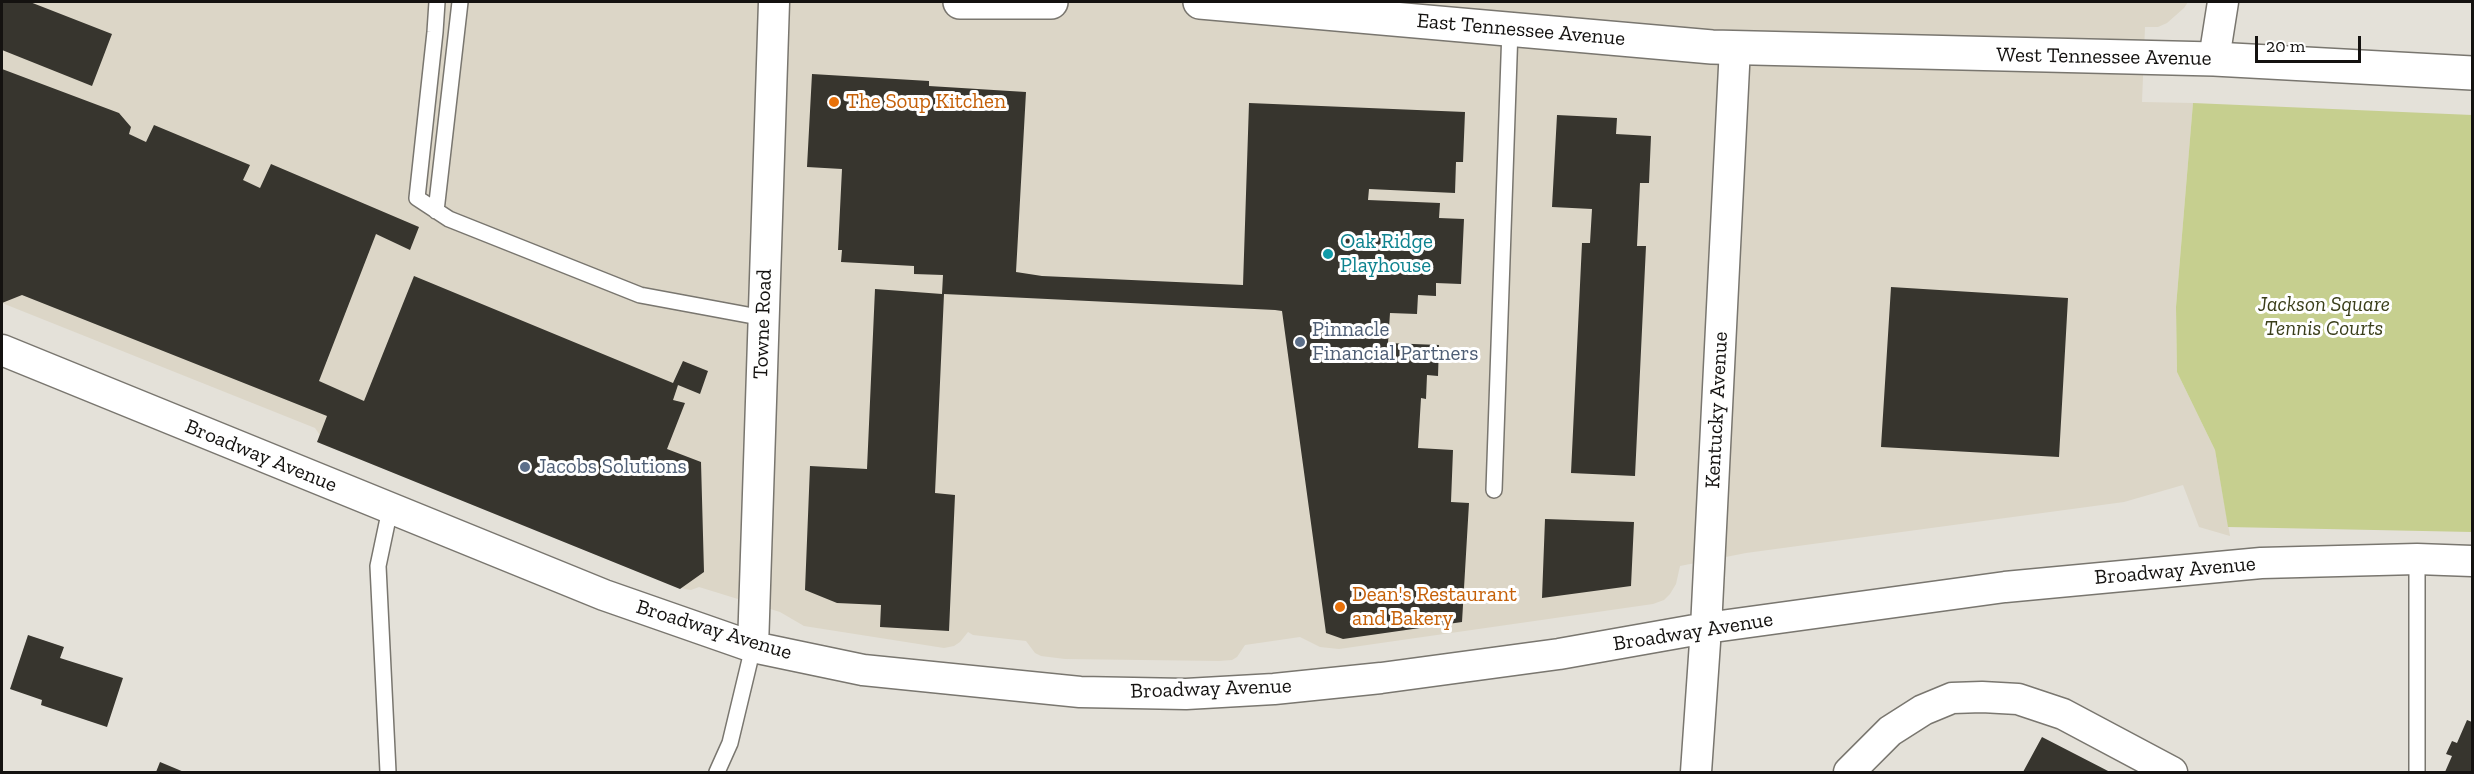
<!DOCTYPE html>
<html>
<head>
<meta charset="utf-8">
<style>
	body { margin:0 }
	#map { position:relative; width:2474px; height:774px; overflow:hidden; background:#e4e1d9; font-family:"Zilla Slab",serif }
	canvas { display:block }
	.frame { position:absolute; inset:0; border:3px solid #141210; pointer-events:none }
	.scale { position:absolute; left:2255px; top:36px; width:106px; height:27px; box-sizing:border-box; border:3px solid #141210; border-top:0; padding-left:8px; font-size:18px; line-height:21px; white-space:nowrap; color:#141210; -webkit-text-stroke:4px #fff; paint-order:stroke }
</style>
</head>
<body>
<div id="map">
<canvas width="2474" height="774"></canvas>
<div class="frame"></div>
<div class="scale">20 m</div>
</div>
<script>
const c = document.querySelector('canvas').getContext('2d');
c.lineJoin = 'round';
function paint(path, color) {
  c.fillStyle = color;
  c.fill(path, 'evenodd');
}
function poly(rows) {
  const path = new Path2D();
  for (const r of rows) {
    path.moveTo(r[0], r[1]);
    for (let i = 2; i < r.length; i += 2) path.lineTo(r[i], r[i + 1]);
  }
  return path;
}
function trace(path, color, width, dash) {
  c.strokeStyle = color;
  c.lineWidth = width;
  c.lineCap = dash ? 'butt' : 'round';
  c.setLineDash(dash || []);
  c.stroke(path);
}
function label(font, color, halo, rows, align = 'center') {
  c.font = font + ' "Zilla Slab",serif';
  c.lineWidth = 6;
  c.setLineDash([]);
  c.textBaseline = 'middle';
  c.strokeStyle = halo;
  c.fillStyle = color;
  for (const [text, x, y, turn = 0] of rows) {
    c.save();
    c.translate(x, y);
    c.rotate((+turn || 0) * Math.PI / 180);
    c.textAlign = isNaN(turn) ? turn : align;
    if (halo) c.strokeText(text, 0, 0);
    c.fillText(text, 0, 0);
    c.restore();
  }
}
const built = poly([
	[2,2,2188,2,2184,8,2167,23,2158,27,2145,27,2142,102,2193,103,2176,307,2177,372,2215,450,2230,536,2199,527,2183,485,2124,502,1746,553,1680,566,1676,584,1670,594,1664,600,1653,604,1339,649,1320,647,1300,637,1245,645,1237,657,1232,660,1219,661,1065,659,1041,656,1035,653,1026,641,973,635,968,632,960,642,954,646,944,648,804,626,780,612,699,587,691,590,685,589,322,438,315,428,2,303]
]);
const green = poly([
	[2193,103,2472,115,2472,532,2228,527,2215,450,2177,372,2176,307]
]);
const building = poly([
	[2,2,30,2,112,34,92,86,2,50],
	[2,69,119,113,131,127,129,134,146,142,154,125,250,165,243,180,260,188,271,164,419,227,410,250,376,234,319,381,364,401,414,276,673,383,683,361,708,371,700,394,678,385,673,400,685,403,667,449,701,462,704,572,680,589,317,442,327,416,22,295,2,303],
	[812,74,929,81,929,86,1026,92,1016,272,1042,276,1243,285,1249,103,1465,112,1463,162,1456,162,1455,193,1369,189,1368,200,1440,203,1439,218,1464,219,1461,284,1436,283,1436,296,1418,295,1417,314,1390,313,1388,343,1439,345,1438,376,1427,375,1426,399,1421,398,1418,448,1453,450,1451,502,1469,503,1462,622,1343,639,1326,633,1282,311,1275,310,944,294,935,493,955,495,949,631,880,627,881,605,837,603,805,590,810,466,867,469,875,289,942,294,943,275,914,274,914,266,841,262,842,250,838,250,842,169,807,167],
	[1557,115,1617,118,1616,134,1651,136,1649,183,1640,183,1637,246,1646,246,1635,476,1571,473,1582,243,1590,243,1592,209,1552,207],
	[1891,287,2068,298,2059,457,1881,447],
	[1545,519,1634,522,1631,586,1542,598],
	[28,635,64,647,60,658,123,678,107,727,41,705,42,700,10,689],
	[2467,720,2472,722,2472,772,2445,772,2452,756,2446,754,2452,741,2457,743],
	[2042,737,2110,772,2023,772],
	[160,762,184,772,156,772]
]);
const lane = poly([
	[437,2,435,32,417,198,449,219,640,295,764,318],
	[436,211,460,2],
	[1494,490,1510,29],
	[388,772,378,566,390,509],
	[717,772,730,743,753,647],
	[2417,772,2417,559]
]);
const street = poly([
	[2214,59,2223,2],
	[2,350,604,595,753,647,863,670,1080,692,1186,694,1274,689,1381,678,1559,654,1706,628,2005,587,2261,563,2417,559,2472,561],
	[753,647,774,2],
	[1696,772,1706,628,1735,47],
	[1849,772,1890,731,1923,710,1952,698,1982,697,2018,699,2063,714,2172,772]
]);
const secondary = poly([
	[960,2,1051,2],
	[1200,2,1712,47,2214,59,2472,73]
]);
const markers = [
	[834,102,6,"#e8710a"],
	[1328,254,6,"#0f9aa8"],
	[1300,342,6,"#5c6f8a"],
	[525,467,6,"#5c6f8a"],
	[1340,607,6,"#e8710a"]
];
const streetNames = [
	["East Tennessee Avenue",1521,30,5],
	["West Tennessee Avenue",2104,57,1],
	["Towne Road",763,324,-88],
	["Kentucky Avenue",1717,410,-87],
	["Broadway Avenue",261,456,22],
	["Broadway Avenue",2175,571,-5],
	["Broadway Avenue",714,630,17],
	["Broadway Avenue",1693,632,-9],
	["Broadway Avenue",1211,689,-2]
];
const foodNames = [
	["The Soup Kitchen",846,102],
	["Dean's Restaurant",1352,595],
	["and Bakery",1352,619]
];
const cultureNames = [
	["Oak Ridge",1340,242],
	["Playhouse",1340,266]
];
const parkNames = [
	["Jackson Square",2324,305],
	["Tennis Courts",2324,329]
];
const serviceNames = [
	["Pinnacle",1312,330],
	["Financial Partners",1312,354],
	["Jacobs Solutions",537,467]
];
paint(built, '#dcd6c7');
paint(green, '#c6cf8f');
paint(building, '#37352e');
trace(lane, '#79766f', 18);
trace(street, '#79766f', 33);
trace(secondary, '#79766f', 36);
trace(lane, '#fff', 15);
trace(street, '#fff', 30);
trace(secondary, '#fff', 33);
for (const [x, y, r, color] of markers) {
  const dot = new Path2D();
  dot.arc(x, y, r, 0, 2 * Math.PI);
  c.fillStyle = color;
  c.fill(dot);
  trace(dot, '#fff', 2);
}
label('21px', '#141210', '#fff', streetNames);
label('21px', '#c56008', '#fff', foodNames, 'left');
label('21px', '#0d838f', '#fff', cultureNames, 'left');
label('italic 21px', '#3a3e1a', '#fff', parkNames);
label('21px', '#4e5e75', '#fff', serviceNames, 'left');
</script>
</body>
</html>
